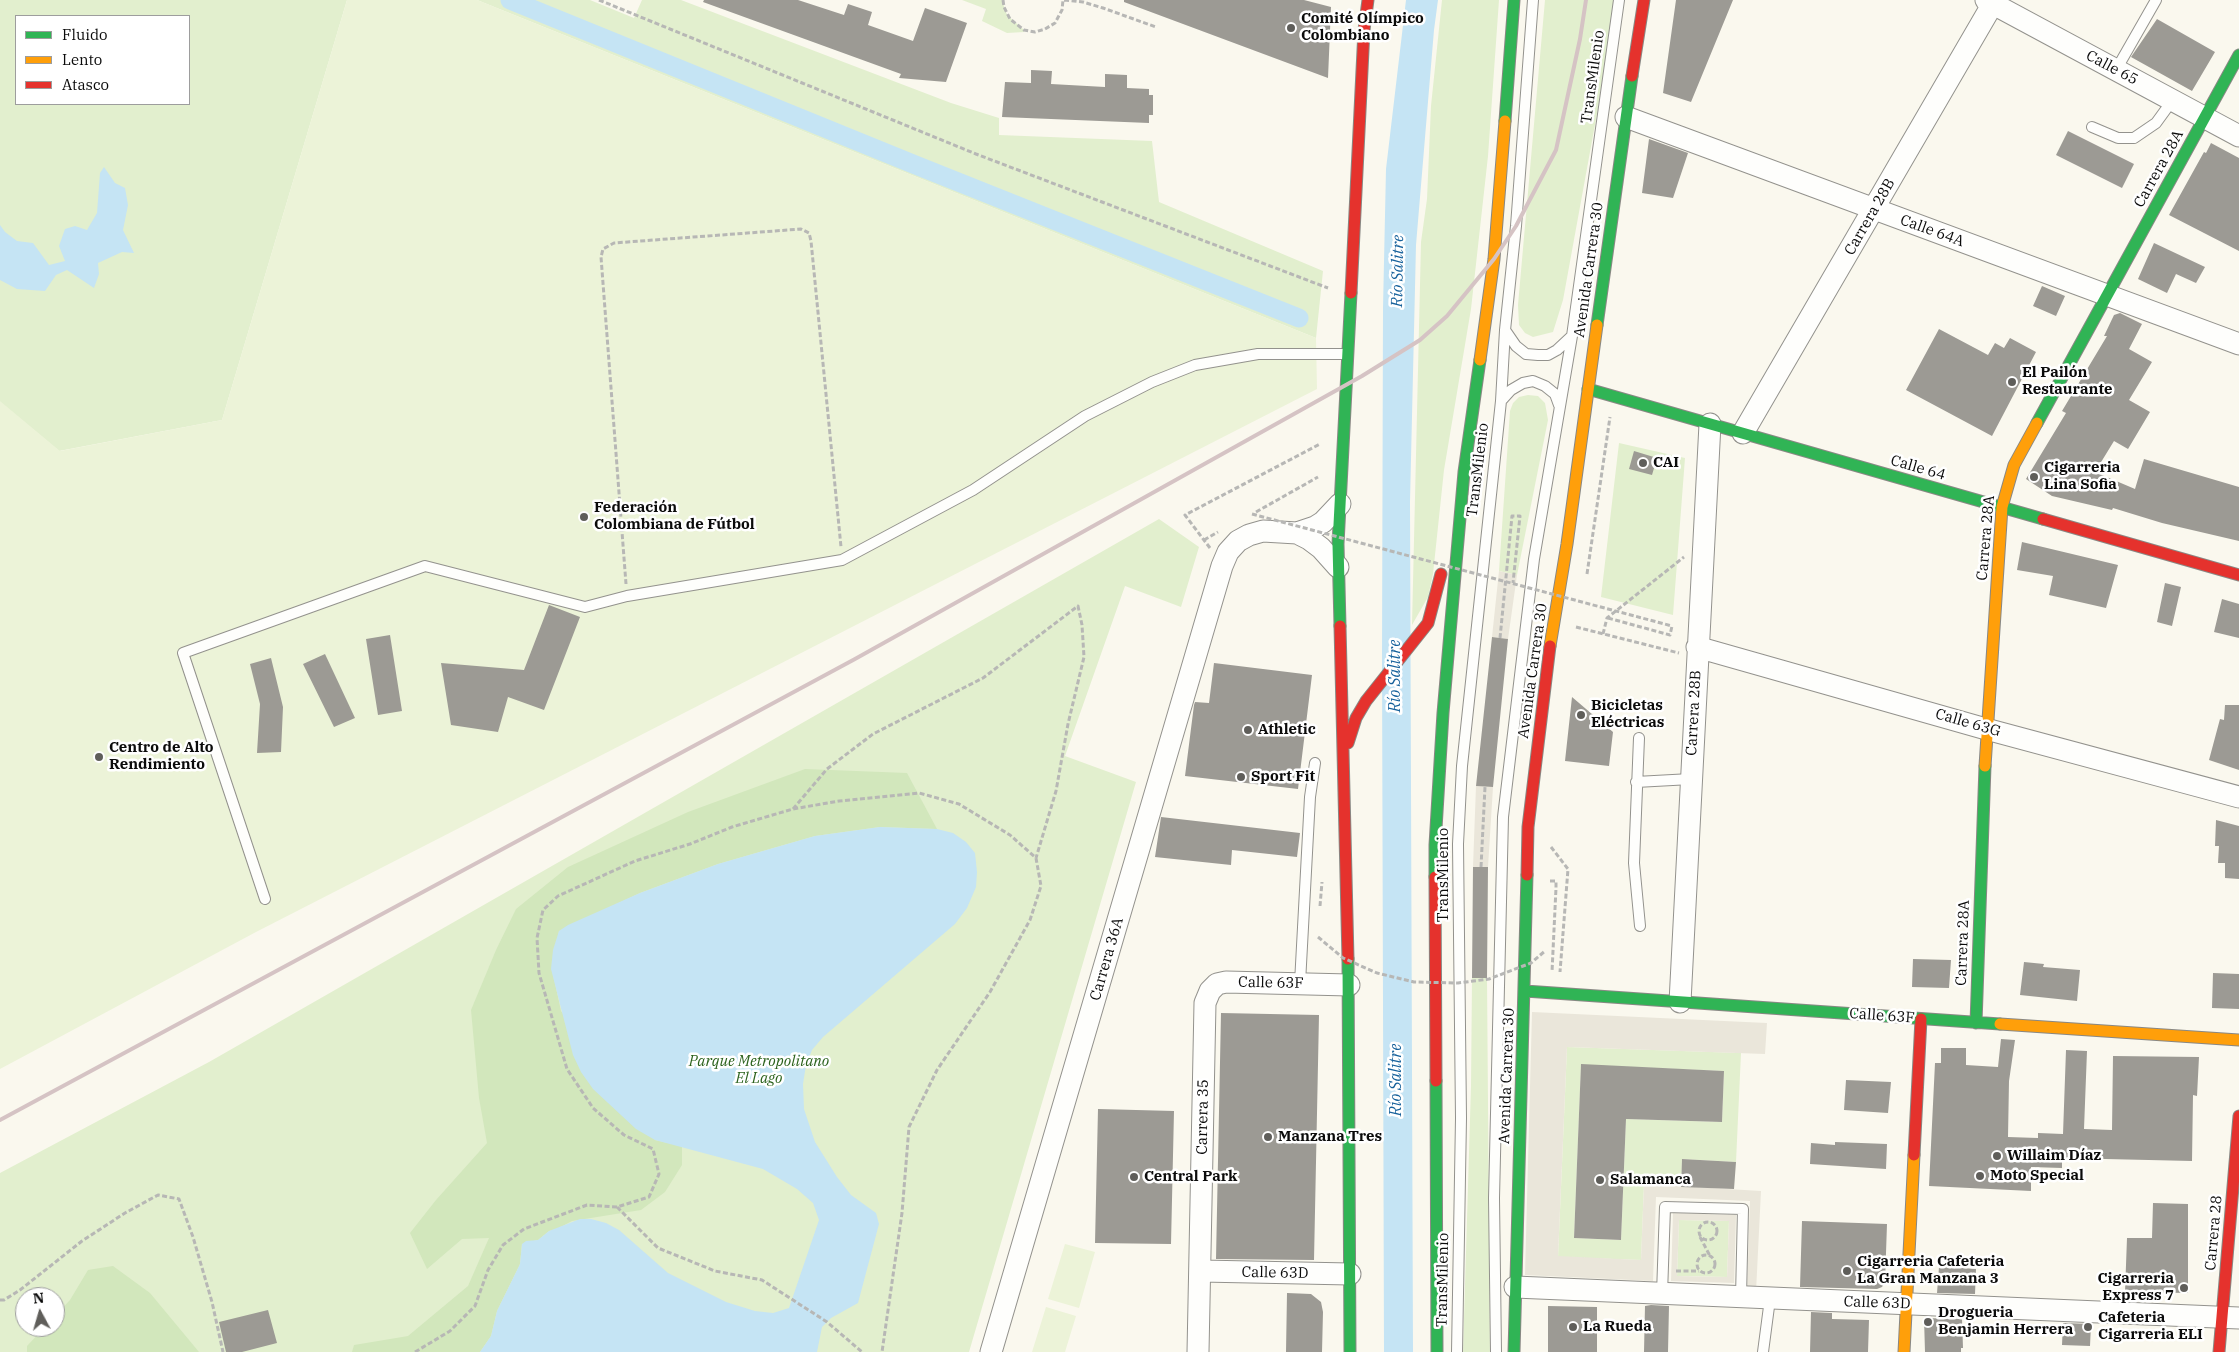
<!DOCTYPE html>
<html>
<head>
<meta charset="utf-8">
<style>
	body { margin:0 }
	#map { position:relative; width:2239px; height:1352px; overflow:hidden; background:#faf8ee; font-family:"IBM Plex Serif",serif }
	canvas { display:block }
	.legend { position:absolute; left:15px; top:15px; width:175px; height:90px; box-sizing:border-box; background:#fff; border:1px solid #9d9d9d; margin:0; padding:6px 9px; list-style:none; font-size:15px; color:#0b0b0b }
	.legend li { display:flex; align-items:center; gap:10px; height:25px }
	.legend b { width:25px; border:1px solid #9d9d9d }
	.north { position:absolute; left:15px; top:1287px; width:50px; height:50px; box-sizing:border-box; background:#fff; border:1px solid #9d9d9d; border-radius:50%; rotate:354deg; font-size:14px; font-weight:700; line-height:20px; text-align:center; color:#0b0b0b }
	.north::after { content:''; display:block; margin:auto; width:18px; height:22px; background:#5f5e5a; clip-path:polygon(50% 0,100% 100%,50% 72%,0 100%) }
</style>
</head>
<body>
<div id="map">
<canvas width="2239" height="1352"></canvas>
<ul class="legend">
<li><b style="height:6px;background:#30b455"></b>Fluido</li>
<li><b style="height:6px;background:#ff9f0a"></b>Lento</li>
<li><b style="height:6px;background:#e5322d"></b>Atasco</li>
</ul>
<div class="north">N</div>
</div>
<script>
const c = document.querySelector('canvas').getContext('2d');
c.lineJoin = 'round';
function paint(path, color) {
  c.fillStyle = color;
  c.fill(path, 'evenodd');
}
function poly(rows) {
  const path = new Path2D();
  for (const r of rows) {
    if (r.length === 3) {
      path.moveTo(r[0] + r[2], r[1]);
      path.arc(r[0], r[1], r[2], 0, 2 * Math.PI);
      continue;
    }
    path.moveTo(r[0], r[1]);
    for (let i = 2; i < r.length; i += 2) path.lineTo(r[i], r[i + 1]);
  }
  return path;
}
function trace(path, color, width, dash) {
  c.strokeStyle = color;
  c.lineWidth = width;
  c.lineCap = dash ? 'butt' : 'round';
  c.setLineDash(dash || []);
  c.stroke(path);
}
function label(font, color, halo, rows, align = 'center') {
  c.font = font + ' "IBM Plex Serif",serif';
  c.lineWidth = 5;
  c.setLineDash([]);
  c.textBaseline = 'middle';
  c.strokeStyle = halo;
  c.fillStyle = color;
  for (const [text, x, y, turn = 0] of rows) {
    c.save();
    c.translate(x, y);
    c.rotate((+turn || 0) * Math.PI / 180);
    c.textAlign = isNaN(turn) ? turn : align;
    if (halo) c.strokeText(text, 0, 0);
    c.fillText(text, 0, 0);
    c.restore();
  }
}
const green = poly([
	[0,0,347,0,222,420,59,451,0,403],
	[16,16,189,16,189,104,16,104],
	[477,0,590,0,634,18,642,0,681,0,951,103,999,118,999,135,1152,141,1159,202,1323,271,1316,338],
	[962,0,1002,0,1007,15,1024,30,1024,32,1007,33,982,21,986,9],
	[1442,0,1499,0,1488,156,1471,309,1444,470,1433,574,1428,597,1412,625,1421,242,1427,199,1431,106],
	[1545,0,1614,0,1598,108,1563,300,1553,332,1533,337,1525,333,1519,325,1518,305],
	[1528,395,1538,396,1545,403,1548,420,1517,575,1499,571,1510,411,1513,403,1519,397],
	[1619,443,1685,458,1673,615,1601,597],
	[1159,519,1199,547,1181,607,1125,586,1065,756,1136,782,969,1352,0,1352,0,1173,209,1062],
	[25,1297,55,1297,55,1327,25,1327],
	[1472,978,1487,978,1490,1352,1463,1352,1471,1086],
	[1567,1047,1741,1053,1736,1162,1682,1159,1681,1187,1644,1184,1641,1260,1558,1257],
	[1581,1065,1724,1071,1722,1122,1626,1119,1621,1240,1574,1238],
	[1679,1220,1729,1221,1727,1277,1677,1276]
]);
const forest = poly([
	[805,769,907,773,937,829,880,827,815,836,718,864,640,893,559,931,552,969,561,1011,655,1140,682,1146,682,1165,665,1192,641,1210,572,1221,557,1229,549,1231,538,1240,522,1244,520,1264,497,1311,491,1336,480,1352,352,1352,354,1345,408,1336,468,1286,489,1238,462,1239,427,1269,410,1233,436,1200,487,1143,479,1098,471,1010,496,950,516,909,568,867,688,812],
	[113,1266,150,1293,199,1352,27,1352,27,1346,45,1327,55,1327,55,1316,70,1300,88,1270]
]);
const pitch = poly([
	[347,0,477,0,1316,338,1317,389,256,932,0,1069,0,401,60,451,222,420],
	[1065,1244,1095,1252,1079,1308,1048,1299],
	[1046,1307,1076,1316,1065,1352,1032,1352]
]);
const plaza = poly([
	[1499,571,1517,575,1508,639,1492,637],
	[1476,786,1493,787,1488,867,1473,867],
	[1532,1012,1767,1023,1765,1054,1567,1047,1558,1256,1641,1260,1644,1184,1761,1191,1756,1292,1747,1291,1750,1201,1656,1197,1653,1281,1525,1275],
	[1673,1213,1736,1215,1734,1283,1671,1281],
	[1679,1220,1729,1221,1727,1277,1677,1276]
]);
const water = poly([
	[1406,0,1438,0,1434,30,1416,245,1410,502,1413,1352,1384,1352,1382,658,1383,308,1386,169],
	[104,167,115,183,125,188,128,205,123,230,134,253,122,252,98,263,99,274,94,288,67,270,56,275,45,291,17,289,0,280,0,225,5,232,17,241,33,243,49,265,65,261,59,246,65,229,75,226,87,230,97,213,100,173],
	[880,827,937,829,953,833,966,842,975,853,977,872,976,887,967,908,955,924,823,1037,812,1050,806,1065,803,1084,804,1109,815,1142,837,1177,851,1195,876,1213,879,1224,858,1303,831,1318,822,1327,817,1352,480,1352,491,1336,497,1311,520,1264,522,1244,526,1241,538,1240,549,1231,580,1219,591,1219,606,1223,619,1230,668,1273,726,1302,755,1311,773,1313,789,1308,819,1220,813,1203,797,1189,763,1169,655,1140,636,1129,593,1089,581,1072,573,1055,551,969,553,950,559,931,568,925,640,893,718,864,815,836]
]);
const canal = poly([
	[510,0,918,166,1299,318]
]);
const building = poly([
	[704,0,798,0,844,15,848,4,872,12,868,25,913,41,925,8,967,23,946,82,899,78,901,74,703,2],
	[1124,0,1304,0,1331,7,1328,78,1124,2],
	[1676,0,1733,0,1691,102,1663,93],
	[2157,19,2215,52,2192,91,2131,57],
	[1031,70,1052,71,1051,84,1105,87,1105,74,1127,75,1127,88,1149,89,1149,95,1153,95,1153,115,1149,115,1149,123,1002,117,1005,82,1031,83],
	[2068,131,2134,164,2122,188,2056,155],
	[1649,139,1688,153,1673,198,1642,193],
	[2211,143,2239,158,2239,251,2169,215,2204,152,2206,153],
	[2154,243,2205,267,2196,283,2176,274,2167,293,2138,279],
	[2042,286,2065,296,2056,316,2033,306],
	[2120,313,2142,324,2129,349,2152,362,2129,400,2150,412,2128,449,2114,441,2095,472,2135,489,2144,459,2239,487,2239,541,2162,523,2113,508,2112,510,2052,496,2026,479,2066,413,2062,411,2107,336,2104,336,2114,315],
	[1939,329,1988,355,1995,343,2004,348,2010,338,2036,352,1992,436,1906,390],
	[1634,451,1657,458,1652,475,1629,469],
	[2022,542,2118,565,2106,608,2049,595,2053,576,2017,570],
	[2165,583,2181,587,2172,626,2157,622],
	[2222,599,2239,604,2239,638,2214,632],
	[549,605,580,617,544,710,508,697,498,732,451,725,441,663,524,670],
	[390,635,402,711,378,715,366,639],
	[1492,637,1508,639,1493,787,1476,786],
	[325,654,355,718,334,727,303,664],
	[271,658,283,707,281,752,257,753,260,704,250,664],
	[1214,663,1312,675,1298,789,1185,776,1194,705,1195,702,1209,703],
	[1572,697,1613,732,1609,766,1565,761],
	[2225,705,2239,705,2239,770,2209,760,2220,719,2224,720],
	[1161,817,1300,833,1297,857,1232,850,1231,865,1155,857],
	[2216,820,2239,826,2239,879,2225,878,2225,863,2218,863,2219,846,2215,846],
	[1473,867,1488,867,1487,978,1472,978],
	[1913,959,1951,960,1949,988,1912,987],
	[2024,962,2044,964,2043,967,2080,970,2077,1001,2020,995],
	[2213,973,2239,974,2239,1009,2212,1008],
	[1221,1013,1319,1015,1314,1260,1216,1259],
	[2001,1039,2015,1040,2009,1081,2008,1137,2038,1138,2038,1133,2063,1134,2066,1050,2087,1051,2084,1129,2112,1130,2113,1056,2199,1057,2197,1096,2193,1095,2192,1161,2062,1158,2062,1168,2031,1167,2031,1191,1929,1186,1935,1063,1941,1063,1941,1048,1966,1048,1966,1065,1998,1067],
	[1581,1064,1724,1071,1722,1122,1626,1119,1621,1240,1574,1238],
	[1846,1080,1891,1082,1888,1113,1844,1110],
	[1098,1109,1174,1111,1171,1244,1095,1243],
	[1835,1142,1887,1144,1886,1169,1810,1164,1811,1143,1835,1145],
	[1682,1159,1736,1162,1734,1189,1681,1187],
	[2153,1203,2188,1204,2188,1293,2125,1292,2127,1238,2152,1238],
	[1802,1221,1887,1224,1885,1282,1882,1287,1877,1289,1800,1287],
	[1943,1258,1962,1259,1962,1268,1976,1269,1975,1294,1937,1293,1939,1267,1942,1267],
	[1287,1293,1311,1294,1321,1302,1323,1312,1322,1352,1286,1352],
	[1651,1305,1669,1306,1668,1352,1644,1352,1645,1306],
	[1548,1306,1597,1307,1597,1352,1548,1352],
	[268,1310,277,1343,242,1352,226,1352,219,1322],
	[1811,1312,1832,1313,1832,1319,1869,1320,1868,1352,1810,1352],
	[1924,1318,1962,1319,1963,1348,1961,1348,1961,1352,1925,1352],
	[2063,1323,2091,1324,2090,1346,2062,1345]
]);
const path = poly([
	[599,0,976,154,1328,288],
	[1003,0,1004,7,1010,19,1024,30,1035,32,1045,29,1055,23,1062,10,1063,0,1083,2,1103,8,1156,27],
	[1256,512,1318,477],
	[1204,540,1218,532],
	[1210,548,1185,515,1320,444],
	[1587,574,1610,417],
	[626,584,601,257,603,249,614,243,801,229,809,233,811,241,841,547],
	[1608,618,1670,635,1672,626],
	[1576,627,1679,653],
	[1603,634,1607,618,1684,557],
	[1500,638,1512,516,1520,516,1513,583],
	[793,809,827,769,873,734,983,678,1078,606,1082,625,1084,657,1068,724,1056,791,1036,858],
	[1551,847,1568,869,1560,972],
	[1481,867,1485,787],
	[1550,881,1556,881,1556,888,1552,972],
	[1320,906,1322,882],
	[617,1207,658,1248,715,1271,762,1280,827,1322,862,1352],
	[1708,1231,9],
	[1700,1237,1710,1256],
	[1706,1264,9],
	[1676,1271,1699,1271],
	[0,1300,4,1300,20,1290,82,1241,125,1213,158,1195,179,1199,193,1237,212,1302,223,1352],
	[415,1352,450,1331,475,1306,488,1270,503,1245,524,1229,587,1205,617,1207,649,1197,659,1174,653,1149,624,1135,593,1108,567,1069,539,973,537,938,543,910,558,896,635,861,690,844,732,827,793,809,839,801,919,793,959,804,1010,835,1036,858,1041,886,1030,920,990,992,937,1070,909,1127,902,1213,882,1352]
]);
const lane = poly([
	[2116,70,2156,0],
	[2092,127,2118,138,2134,138,2156,123,2172,101],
	[1505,330,1516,346,1526,354,1538,355,1548,355,1557,350,1572,336],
	[1501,401,1511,390,1523,383,1533,381,1545,386,1555,394,1559,405],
	[1639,738,1634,863,1640,926],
	[1636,782,1691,779],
	[265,899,183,653,425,566,585,607,627,596,842,560,973,490,1085,416,1152,382,1195,365,1258,354,1346,354],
	[1300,983,1310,797,1315,763],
	[1662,1294,1665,1207,1743,1209,1741,1297],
	[1457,1352,1461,1118,1458,844,1462,766,1501,401,1505,330,1516,226,1533,0],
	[1496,1352,1494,1198,1503,817,1534,559,1572,336,1619,0],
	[1763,1352,1770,1299]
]);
const street = poly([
	[1986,0,2239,136],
	[1626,117,2239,344],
	[1743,433,1995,0],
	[1297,533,1315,527,1323,522,1340,504],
	[1697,647,1986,729,2239,797],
	[1680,1002,1710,424],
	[1201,1271,1350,1274],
	[1515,1287,2239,1318],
	[991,1352,1222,566,1228,552,1238,541,1249,535,1263,531,1297,533,1309,539,1321,548,1338,567],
	[1198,1352,1205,1003,1210,991,1217,984,1226,982,1349,985]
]);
const fast = poly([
	[1505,121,1514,0],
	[1597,325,1632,76],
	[1588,389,2043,519],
	[2037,423,2239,55],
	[1340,626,1338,544,1351,293],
	[1435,877,1435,845,1443,713,1464,472,1480,360],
	[1348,959,1350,1352],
	[1525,991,2000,1024],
	[1976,1023,1985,766],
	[1436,1081,1437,1352],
	[1514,1352,1527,875]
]);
const slow = poly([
	[1480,360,1494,259,1505,121],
	[1550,646,1567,544,1597,325],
	[1985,766,2002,507,2014,465,2037,423],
	[2000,1024,2239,1040],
	[1904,1352,1914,1155]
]);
const jam = poly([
	[1632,76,1644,0],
	[1351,293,1364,30,1368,0],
	[2043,519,2239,575],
	[1340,626,1348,959],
	[1348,743,1356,718,1366,701,1428,623,1441,574],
	[1527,875,1528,827,1550,646],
	[1435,877,1436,1081],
	[1914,1155,1921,1019],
	[2219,1352,2239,1116]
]);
const rail = poly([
	[0,1120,855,659,1362,376,1420,340,1447,316,1494,259,1516,226,1556,150,1580,39,1586,0]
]);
const pathBridge = poly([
	[1252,514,1672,626],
	[1318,937,1343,958,1377,973,1414,982,1458,983,1489,979,1531,963,1545,951]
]);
const markers = [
	[1291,28,5,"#5f5e5a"],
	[2012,382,5,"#5f5e5a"],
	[1643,463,5,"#5f5e5a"],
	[2034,477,5,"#5f5e5a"],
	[584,517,5,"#5f5e5a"],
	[1581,715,5,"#5f5e5a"],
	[1248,730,5,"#5f5e5a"],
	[99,757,5,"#5f5e5a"],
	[1241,777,5,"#5f5e5a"],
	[1268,1137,5,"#5f5e5a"],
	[1997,1156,5,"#5f5e5a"],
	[1980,1176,5,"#5f5e5a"],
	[1134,1177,5,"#5f5e5a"],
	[1600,1180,5,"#5f5e5a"],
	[1847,1271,5,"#5f5e5a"],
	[2184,1288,5,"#5f5e5a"],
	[1928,1322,5,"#5f5e5a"],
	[1573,1327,5,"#5f5e5a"],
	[2088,1327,5,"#5f5e5a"]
];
const poiNames = [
	["Comité Olímpico",1301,19],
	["Colombiano",1301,36],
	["El Pailón",2022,373],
	["Restaurante",2022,390],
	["CAI",1653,463],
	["Cigarreria",2044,468],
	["Lina Sofia",2044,485],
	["Federación",594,508],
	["Colombiana de Fútbol",594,525],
	["Bicicletas",1591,706],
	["Eléctricas",1591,723],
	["Athletic",1258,730],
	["Centro de Alto",109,748],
	["Rendimiento",109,765],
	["Sport Fit",1251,777],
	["Manzana Tres",1278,1137],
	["Willaim Díaz",2007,1156],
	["Moto Special",1990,1176],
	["Central Park",1144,1177],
	["Salamanca",1610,1180],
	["Cigarreria Cafeteria",1857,1262],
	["La Gran Manzana 3",1857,1279],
	["Cigarreria",2174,1279,"right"],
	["Express 7",2174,1296,"right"],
	["Drogueria",1938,1313],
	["Benjamin Herrera",1938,1330],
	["Cafeteria",2098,1318],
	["Cigarreria ELI",2098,1335],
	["La Rueda",1583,1327]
];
const streetNames = [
	["Calle 65",2112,68,28],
	["TransMilenio",1593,77,-82],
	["Carrera 28A",2159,169,-61],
	["Carrera 28B",1870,217,-60],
	["Calle 64A",1932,231,20],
	["Avenida Carrera 30",1589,270,-82],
	["Calle 64",1918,468,16],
	["TransMilenio",1478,470,-83],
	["Carrera 28A",1986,538,-85],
	["Avenida Carrera 30",1533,671,-82],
	["Carrera 28B",1694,713,-87],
	["Calle 63G",1968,723,16],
	["TransMilenio",1444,875,-90],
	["Carrera 28A",1963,943,-88],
	["Carrera 36A",1107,959,-74],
	["Calle 63F",1271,983,1],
	["Calle 63F",1882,1016,4],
	["Avenida Carrera 30",1507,1076,-88],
	["Carrera 35",1203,1117,-89],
	["Carrera 28",2214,1233,-85],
	["Calle 63D",1275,1273,1],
	["TransMilenio",1443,1280,-89],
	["Calle 63D",1877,1303,2]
];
const parkNames = [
	["Parque Metropolitano",759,1062],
	["El Lago",759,1079]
];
const waterNames = [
	["Río Salitre",1398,271,-89],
	["Río Salitre",1395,676,-90],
	["Río Salitre",1396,1080,-90]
];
paint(green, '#e2efce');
paint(forest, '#d2e7bc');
paint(pitch, '#ecf3d8');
paint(plaza, '#eae6da');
paint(water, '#c5e4f4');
trace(canal, '#c5e4f4', 19);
paint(building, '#9c9a94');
trace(lane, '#93928d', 12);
trace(street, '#93928d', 23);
trace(fast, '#898884', 13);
trace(slow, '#898884', 13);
trace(jam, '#898884', 13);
trace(path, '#b7b7b5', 3, [5, 2.5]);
trace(lane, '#fefefc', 10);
trace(street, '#fefefc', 21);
trace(fast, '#30b455', 11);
trace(slow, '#ff9f0a', 11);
trace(jam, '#e5322d', 11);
trace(rail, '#d5c3c4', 4);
trace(pathBridge, '#b7b7b5', 3, [5, 2.5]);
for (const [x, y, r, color] of markers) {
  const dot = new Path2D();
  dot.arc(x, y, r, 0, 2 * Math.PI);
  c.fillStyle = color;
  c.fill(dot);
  trace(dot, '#fff', 2);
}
label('bold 15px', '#0b0b0b', '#fff', poiNames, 'left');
label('15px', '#0b0b0b', '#fff', streetNames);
label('italic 15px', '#2b621c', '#fff', parkNames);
label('italic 16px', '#16619b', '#fff', waterNames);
</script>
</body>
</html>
